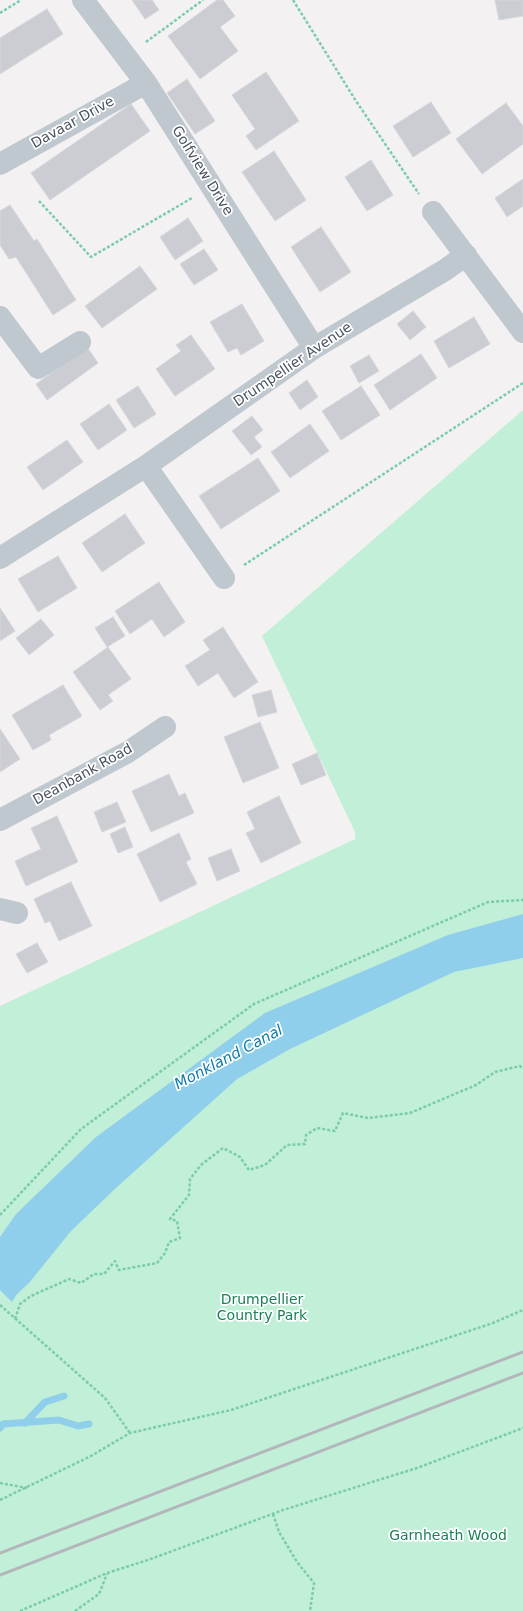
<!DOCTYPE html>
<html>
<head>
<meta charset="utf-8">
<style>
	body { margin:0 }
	canvas { display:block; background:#f3f1f1 }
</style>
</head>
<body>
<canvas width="523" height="1611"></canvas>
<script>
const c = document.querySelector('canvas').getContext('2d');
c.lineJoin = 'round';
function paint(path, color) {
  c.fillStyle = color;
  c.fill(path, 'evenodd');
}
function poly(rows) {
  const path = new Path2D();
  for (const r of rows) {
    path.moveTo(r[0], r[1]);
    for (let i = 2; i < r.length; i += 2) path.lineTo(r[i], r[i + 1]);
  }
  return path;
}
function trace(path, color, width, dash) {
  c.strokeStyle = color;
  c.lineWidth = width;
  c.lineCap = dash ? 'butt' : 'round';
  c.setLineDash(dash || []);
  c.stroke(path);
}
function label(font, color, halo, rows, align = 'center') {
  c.font = font + ' "DejaVu Sans",sans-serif';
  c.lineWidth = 3.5;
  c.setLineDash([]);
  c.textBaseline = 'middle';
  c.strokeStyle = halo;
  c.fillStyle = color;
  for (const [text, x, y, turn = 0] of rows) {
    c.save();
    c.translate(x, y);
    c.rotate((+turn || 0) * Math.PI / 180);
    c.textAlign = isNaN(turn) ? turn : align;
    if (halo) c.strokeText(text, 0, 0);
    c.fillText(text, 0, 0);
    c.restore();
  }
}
const green = poly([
	[523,410,523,1611,0,1611,0,1006,355,839,355,832,262,636]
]);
const water = poly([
	[523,914,523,958,454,972,290,1049,237,1079,117,1187,71,1231,29,1283,17,1294,12,1302,0,1290,0,1237,16,1214,96,1137,265,1013,448,935]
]);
const stream = poly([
	[25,1423,45,1402,64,1396],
	[0,1428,3,1424,59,1420,78,1426,89,1424]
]);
const building = poly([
	[132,0,152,0,159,10,145,19,132,0],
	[217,0,223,0,235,16,220,27,238,51,200,79,168,36,217,0],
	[495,0,523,0,523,16,499,20,495,0],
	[47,9,63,34,0,74,0,38,47,9],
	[266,72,299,121,256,150,246,136,255,129,232,95,266,72],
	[187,79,215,121,195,134,167,93,187,79],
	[431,102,451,133,413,157,393,126,431,102],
	[506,103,523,126,523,144,482,174,456,139,506,103],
	[131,104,150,131,50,200,31,173,131,104],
	[274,151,306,200,275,221,242,172,274,151],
	[371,160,393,195,367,211,345,177,371,160],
	[523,179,523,206,507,217,495,198,523,179],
	[10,205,34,241,37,239,76,300,53,315,16,257,9,259,0,245,0,211,10,205],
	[188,218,203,241,175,260,160,237,188,218],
	[321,227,351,272,320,292,291,247,321,227],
	[204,249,218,270,194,285,180,264,204,249],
	[140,266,157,289,102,328,85,306,140,266],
	[242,304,264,341,241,355,237,348,228,352,210,322,242,304],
	[413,311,426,327,410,340,397,324,413,311],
	[474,317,490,344,449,368,434,341,474,317],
	[191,335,215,369,175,396,156,369,181,351,176,345,191,335],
	[87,347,98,363,47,400,36,384,87,347],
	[421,354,437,378,390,410,374,385,421,354],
	[369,355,379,371,359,383,350,366,369,355],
	[307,380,318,397,300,410,289,393,307,380],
	[138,386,156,414,134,428,116,400,138,386],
	[361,386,380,415,341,440,322,411,361,386],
	[109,404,127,430,98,450,80,424,109,404],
	[252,416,263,430,254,437,262,447,251,455,232,431,252,416],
	[310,424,329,451,290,478,271,452,310,424],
	[67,440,83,462,43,490,27,467,67,440],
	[258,458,280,491,221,529,199,496,258,458],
	[125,514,145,543,102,572,82,543,125,514],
	[58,556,77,588,38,612,18,579,58,556],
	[159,582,185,622,164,637,152,619,130,634,115,611,159,582],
	[0,608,15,631,0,641,0,608],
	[113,617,125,636,107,647,95,628,113,617],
	[41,619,54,635,29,655,16,638,41,619],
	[223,627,258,682,234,698,218,673,198,686,185,666,210,650,203,640,223,627],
	[108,647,131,679,108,695,113,701,100,710,73,672,108,647],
	[63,685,82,716,49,735,51,740,33,750,12,715,63,685],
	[271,690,277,712,258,717,252,695,271,690],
	[260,722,279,768,243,783,224,737,260,722],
	[0,729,20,759,0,772,0,729],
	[317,753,326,775,301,785,292,764,317,753],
	[169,774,179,796,185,793,194,813,151,832,132,791,169,774],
	[279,796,301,843,261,863,246,833,255,829,247,812,279,796],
	[117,802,126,822,102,832,94,812,117,802],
	[57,816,78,862,26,886,15,861,41,849,31,828,57,816],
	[125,827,133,847,118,853,110,834,125,827],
	[179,833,191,859,186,862,197,884,160,902,137,854,179,833],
	[231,849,240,871,217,881,208,858,231,849],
	[71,882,92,926,59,941,50,921,45,923,34,899,71,882],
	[37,943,48,962,27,973,16,954,37,943]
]);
const path = poly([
	[293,0,356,101,419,194],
	[0,13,21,0],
	[146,42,203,0],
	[39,201,91,257,192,198],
	[244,565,523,383],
	[0,1215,81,1129,254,1004,488,902,523,900],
	[0,1305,105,1398,130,1433],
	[15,1319,20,1304,31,1296,69,1279,81,1283,94,1274,104,1274,115,1261,119,1270,157,1263,165,1253,169,1242,180,1238,177,1221,170,1219,189,1195,190,1179,201,1165,223,1148,240,1157,249,1170,265,1165,287,1145,305,1144,306,1135,317,1128,335,1131,343,1113,368,1118,410,1113,476,1085,495,1072,520,1066,523,1069],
	[0,1483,27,1488],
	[0,1500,91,1456,130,1433,231,1410,493,1323,523,1310],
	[273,1514,279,1532,297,1562,314,1583,310,1611],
	[20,1611,107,1573,148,1560,283,1510,417,1468,523,1428],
	[75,1611,99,1594,107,1574]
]);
const minor = poly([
	[83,0,146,83,314,348],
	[0,164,146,83],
	[433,212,523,332],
	[0,317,38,368,80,342],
	[146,466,224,578],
	[0,558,146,466,314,348,445,270,466,255],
	[0,820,128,752,165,727],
	[0,909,17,913]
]);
const rail = poly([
	[0,1553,523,1352],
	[0,1575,523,1373]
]);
const streetNames = [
	["Davaar Drive",73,123,-29],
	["Golfview Drive",202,171,58],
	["Drumpellier Avenue",293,365,-34],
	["Deanbank Road",83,775,-29]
];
const parkNames = [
	["Drumpellier",262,1300],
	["Country Park",262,1316],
	["Garnheath Wood",448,1536]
];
const waterNames = [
	["Monkland Canal",229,1058,-28]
];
paint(green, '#c2efd8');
paint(water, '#90cfeb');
trace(stream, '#90cfeb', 7);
paint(building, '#cbcdd3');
trace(building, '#d5d7dc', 1);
trace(path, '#7accac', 2.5, [3, 2]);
trace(minor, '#bfc7cf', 22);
trace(rail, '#b3b6bb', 3);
label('14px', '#49525e', '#fff', streetNames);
label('14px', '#1a8057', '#fff', parkNames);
label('italic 15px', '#107bab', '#fff', waterNames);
</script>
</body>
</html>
